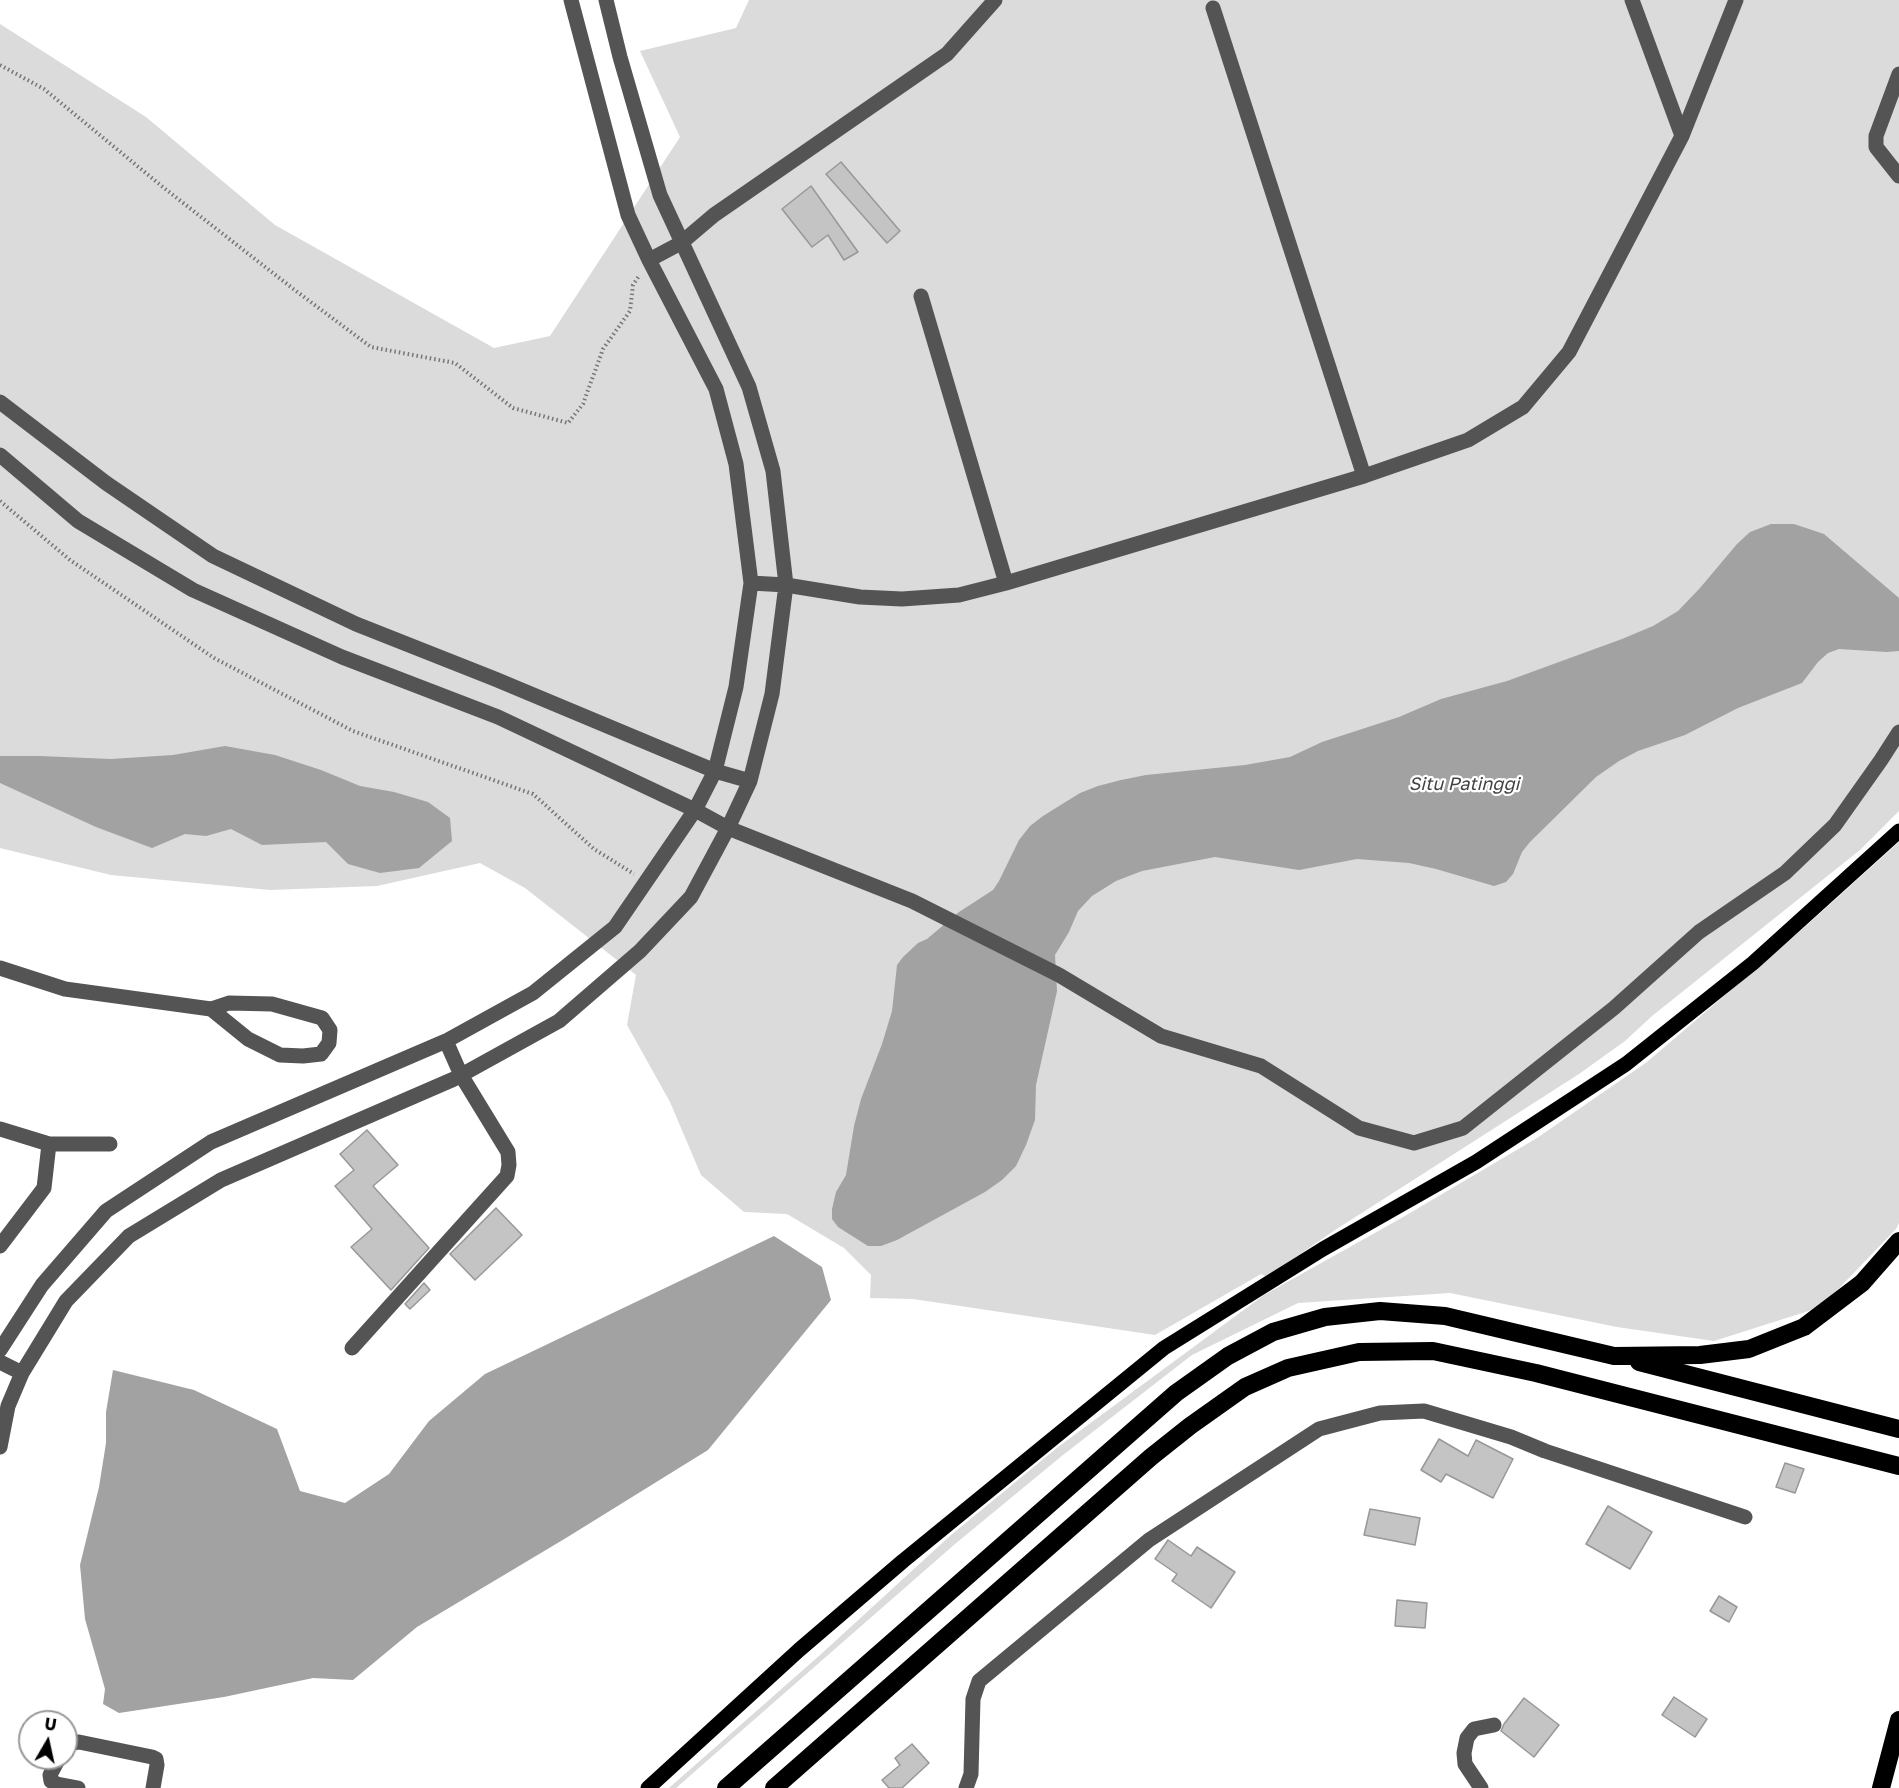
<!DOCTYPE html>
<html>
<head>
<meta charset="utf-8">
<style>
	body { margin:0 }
	#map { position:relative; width:1899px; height:1788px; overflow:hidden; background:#fff; font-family:"Golos Text",sans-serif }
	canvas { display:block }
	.north { position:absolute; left:18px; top:1710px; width:60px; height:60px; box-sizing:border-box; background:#fff; border:2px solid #999; border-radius:50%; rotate:9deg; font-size:16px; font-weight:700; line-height:24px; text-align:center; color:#000 }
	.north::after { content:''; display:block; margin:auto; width:21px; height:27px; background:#000; clip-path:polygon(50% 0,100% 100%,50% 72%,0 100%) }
</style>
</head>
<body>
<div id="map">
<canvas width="1899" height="1788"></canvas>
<div class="north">U</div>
</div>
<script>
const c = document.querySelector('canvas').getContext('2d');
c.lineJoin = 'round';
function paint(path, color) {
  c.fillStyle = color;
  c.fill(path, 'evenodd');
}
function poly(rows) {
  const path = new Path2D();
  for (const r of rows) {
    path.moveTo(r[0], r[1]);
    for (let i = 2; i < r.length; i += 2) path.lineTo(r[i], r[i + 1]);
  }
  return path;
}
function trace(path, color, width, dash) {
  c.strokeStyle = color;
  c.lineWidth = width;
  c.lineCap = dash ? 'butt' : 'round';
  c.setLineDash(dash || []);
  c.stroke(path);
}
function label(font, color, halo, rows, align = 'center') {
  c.font = font + ' "Golos Text",sans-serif';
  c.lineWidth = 4.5;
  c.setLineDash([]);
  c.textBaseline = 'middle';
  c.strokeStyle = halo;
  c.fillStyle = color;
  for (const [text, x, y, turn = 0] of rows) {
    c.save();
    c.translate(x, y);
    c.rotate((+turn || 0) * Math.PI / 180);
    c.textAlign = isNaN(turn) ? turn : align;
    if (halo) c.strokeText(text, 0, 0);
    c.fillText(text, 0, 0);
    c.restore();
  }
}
const green = poly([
	[749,0,1899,0,1899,811,1860,850,1652,1016,1625,1041,1579,1074,1332,1232,1267,1277,1261,1274,1155,1335,913,1299,870,1298,871,1275,844,1248,787,1214,744,1212,701,1175,670,1102,627,1025,636,975,525,888,480,863,377,886,270,890,111,875,0,848,0,24,146,117,275,225,494,348,550,336,680,137,640,51,736,28],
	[1899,842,1899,1223,1896,1229,1821,1307,1714,1341,1617,1327,1450,1293,1298,1303,1192,1355,1063,1455,955,1544,676,1788,669,1788,820,1655,951,1535,1058,1447,1264,1295,1398,1220,1537,1138,1647,1062,1807,925]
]);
const water = poly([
	[1771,524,1794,524,1824,534,1899,598,1899,651,1887,652,1839,649,1828,653,1818,662,1802,683,1738,708,1685,735,1638,751,1619,761,1596,777,1530,842,1522,852,1513,874,1506,882,1494,886,1436,869,1409,863,1357,859,1299,870,1215,857,1142,871,1116,881,1092,896,1078,911,1069,932,1055,955,1057,991,1036,1085,1035,1120,1026,1145,1016,1166,1002,1180,985,1192,897,1240,881,1246,868,1246,838,1227,832,1219,832,1209,836,1192,846,1175,854,1126,861,1099,882,1044,892,1011,897,965,903,957,918,943,927,939,959,912,993,890,999,881,1019,840,1030,826,1043,816,1080,793,1098,786,1121,780,1146,775,1245,765,1290,757,1322,742,1399,717,1441,699,1507,681,1622,639,1653,626,1678,611,1700,588,1737,544,1750,532],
	[225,746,275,755,321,770,360,786,394,792,428,802,450,818,452,841,419,868,380,873,348,864,326,842,262,845,231,829,206,836,185,834,152,848,96,827,0,783,0,756,40,756,111,759,173,755],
	[774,1236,822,1267,831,1300,708,1450,566,1538,417,1627,353,1680,313,1678,224,1697,119,1713,103,1704,105,1689,85,1619,80,1565,99,1487,106,1443,106,1412,113,1370,194,1390,277,1429,300,1491,345,1503,389,1474,429,1421,485,1374]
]);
const building = poly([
	[841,162,900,231,887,243,826,174,841,162],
	[811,186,858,252,844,260,828,235,812,247,782,209,811,186],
	[367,1130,398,1165,373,1186,429,1248,391,1290,351,1247,372,1229,335,1186,354,1170,340,1154,367,1130],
	[496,1208,522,1235,475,1280,450,1254,496,1208],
	[424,1283,430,1290,410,1309,405,1304,424,1283],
	[1439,1439,1468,1456,1476,1440,1513,1459,1493,1498,1446,1474,1441,1482,1421,1470,1439,1439],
	[1785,1463,1804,1469,1795,1493,1776,1487,1785,1463],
	[1608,1506,1652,1532,1630,1569,1586,1544,1608,1506],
	[1370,1509,1420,1518,1415,1545,1364,1535,1370,1509],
	[1168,1540,1191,1556,1197,1547,1235,1572,1211,1608,1172,1581,1177,1574,1155,1559,1168,1540],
	[1719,1596,1737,1607,1729,1622,1710,1611,1719,1596],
	[1397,1600,1427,1603,1425,1628,1395,1626,1397,1600],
	[1674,1697,1707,1719,1695,1737,1662,1715,1674,1697],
	[1524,1698,1559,1725,1534,1757,1501,1731,1504,1724,1524,1698],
	[912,1744,929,1763,902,1788,889,1788,882,1780,900,1765,895,1758,912,1744]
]);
const path = poly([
	[0,65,44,89,164,188,296,291,371,347,455,363,513,408,568,423,583,404,603,349,630,311,633,285,639,276],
	[0,501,70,560,214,658,353,731,533,794,594,849,634,874]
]);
const minor = poly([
	[1632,0,1682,136],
	[1213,8,1364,476],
	[1899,74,1876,136,1876,147,1899,176],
	[649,260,681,243,714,215,947,54,995,0],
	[921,296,1006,583],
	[0,402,106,483,213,556,356,624,495,679,715,771,750,781],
	[0,455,78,521,193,590,342,657,498,717,695,810,728,828,912,901,1059,975,1161,1036,1261,1066,1359,1128,1414,1143,1463,1128,1614,1008,1699,932,1785,873,1835,825,1881,760,1899,732],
	[751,583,786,585,860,597,902,599,959,595,1006,583,1364,476,1468,440,1523,407,1569,352,1682,136,1736,0],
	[0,968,65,989,211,1009],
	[229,1003,272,1004,322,1018,330,1030,329,1043,321,1054,303,1056,280,1055,248,1039,211,1009,229,1003],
	[0,1129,49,1144,110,1144],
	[0,1246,44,1188,49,1144],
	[352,1348,507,1176,509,1165,508,1152,461,1075,446,1041],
	[0,1350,42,1285,106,1211,211,1142,446,1041,533,993,615,927,695,810,715,771,736,687,751,583,736,464,716,389,649,260,628,215,571,0],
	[0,1362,22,1373],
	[0,1447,8,1406,22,1373,66,1301,129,1236,221,1180,454,1079,559,1021,640,951,691,897,728,828,750,781,772,694,786,585,773,471,749,387,660,195,620,57,606,0],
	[66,1746,72,1743,79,1742,152,1757,156,1759,157,1765,153,1788],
	[59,1758,50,1775,51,1781,57,1784,78,1788],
	[966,1788,971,1774,973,1699,979,1681,1149,1540,1319,1429,1380,1413,1424,1411,1511,1437,1545,1451,1745,1517],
	[1481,1788,1465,1764,1464,1753,1467,1738,1474,1729,1494,1725]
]);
const major = poly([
	[648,1788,799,1650,903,1561,1164,1348,1323,1249,1476,1162,1626,1064,1753,963,1899,831]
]);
const highway = poly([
	[1639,1362,1899,1429],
	[726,1788,1176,1393,1228,1356,1273,1332,1325,1317,1380,1311,1445,1316,1614,1356,1700,1355,1749,1349,1804,1327,1862,1283,1899,1241],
	[774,1788,1151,1457,1190,1426,1245,1387,1288,1368,1359,1352,1433,1351,1536,1373,1899,1466],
	[1881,1788,1899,1720]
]);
const waterNames = [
	["Situ Patinggi",1464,784]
];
paint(green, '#dbdbdb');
paint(water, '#a2a2a2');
paint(building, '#c4c4c4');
trace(building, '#989898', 1.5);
trace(path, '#767676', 4, [1.5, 3]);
trace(minor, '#545454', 15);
trace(major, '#000', 15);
trace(highway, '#000', 18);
label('italic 18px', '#434343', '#fff', waterNames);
</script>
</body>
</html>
